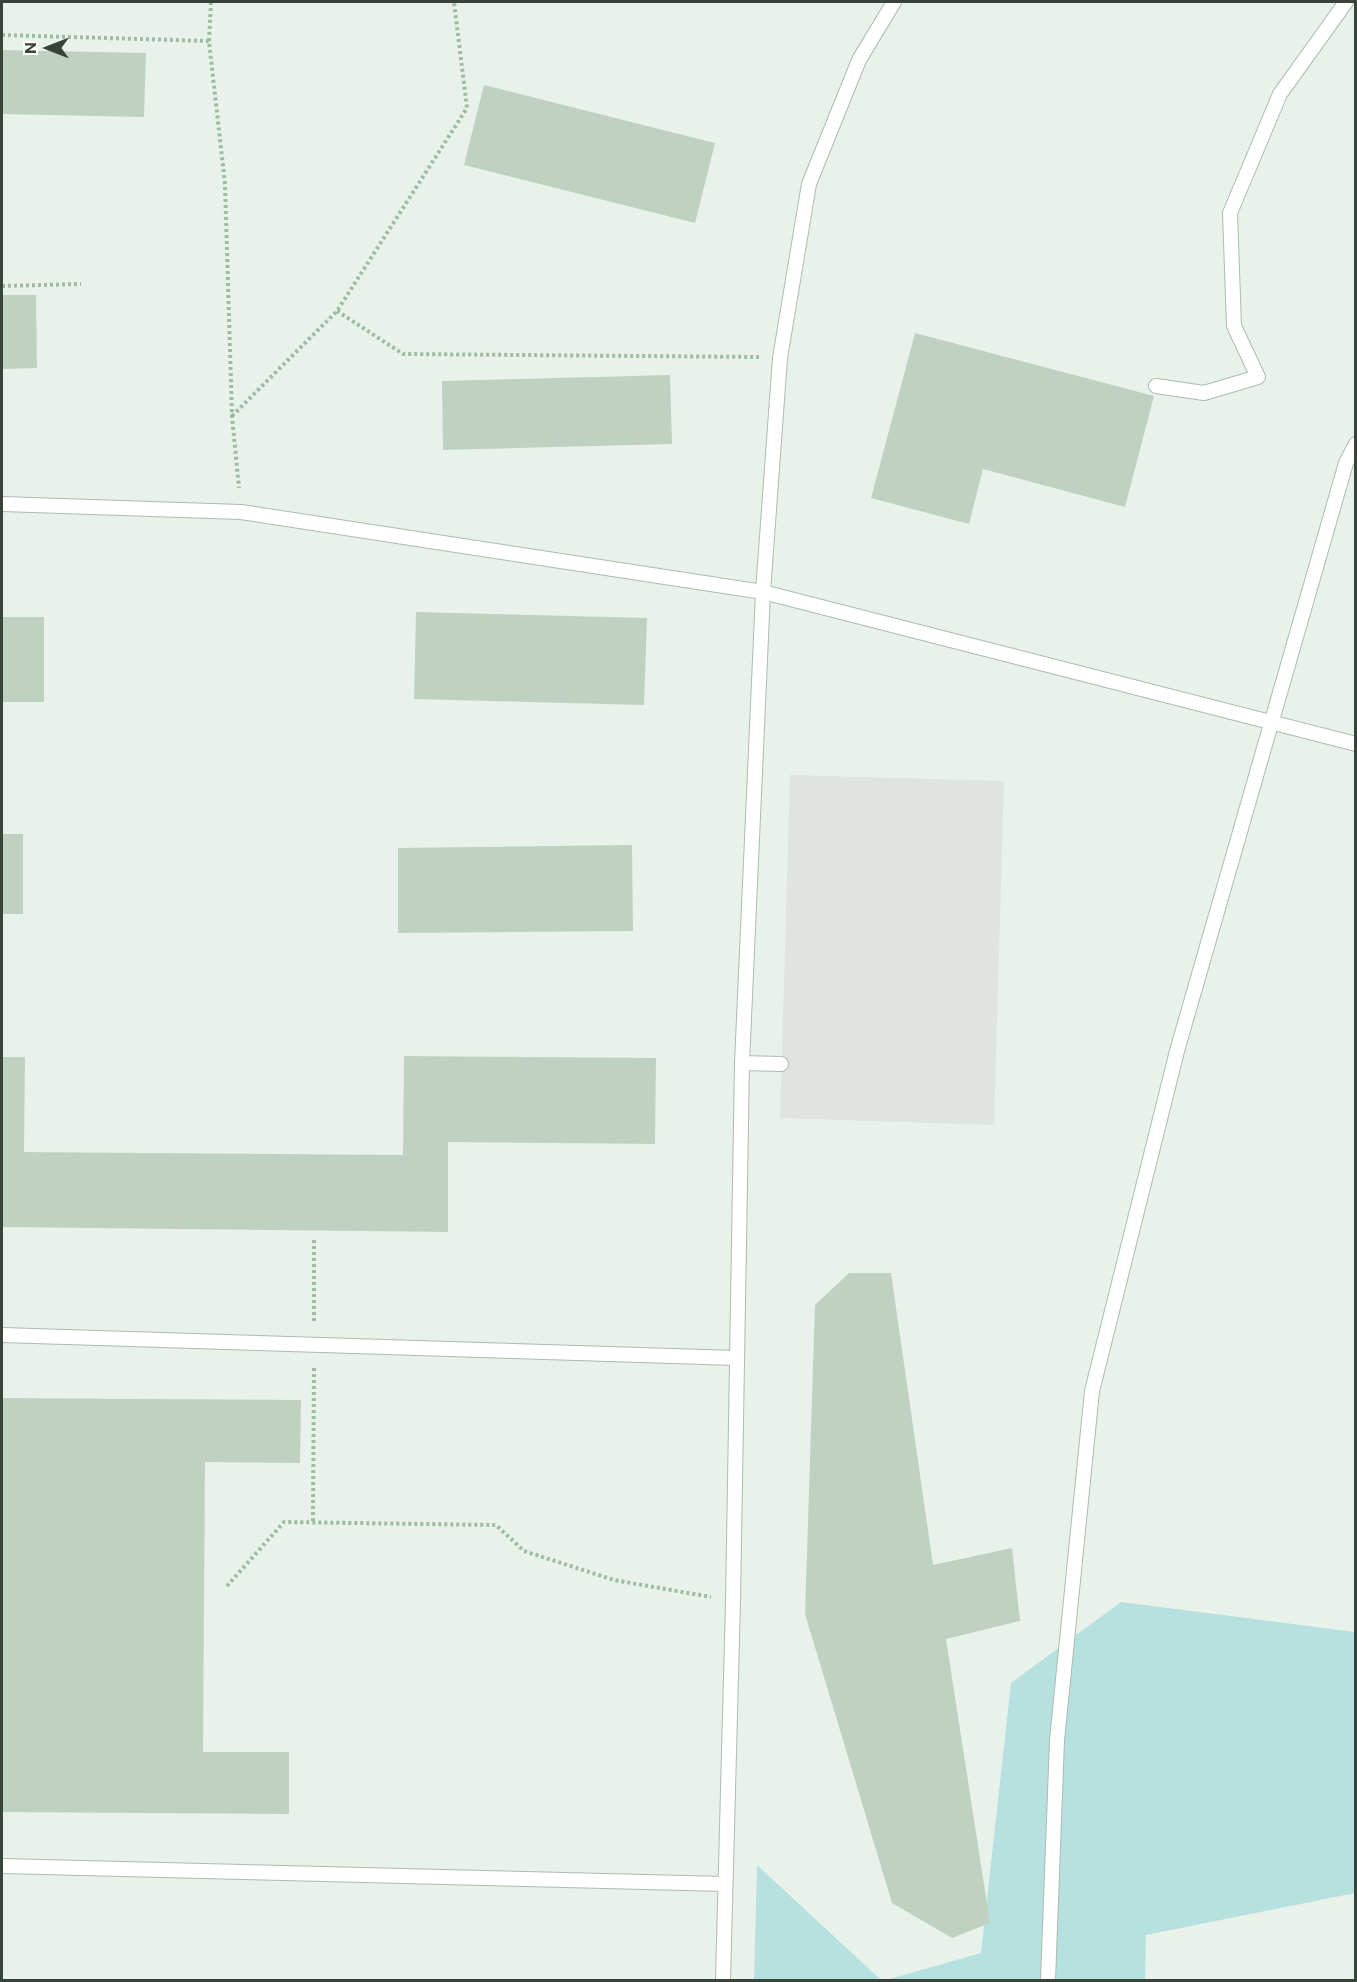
<!DOCTYPE html>
<html>
<head>
<meta charset="utf-8">
<style>
	body { margin:0 }
	#map { position:relative; width:1357px; height:1982px; overflow:hidden; background:#e8f2ea; font-family:Commissioner,sans-serif }
	canvas { display:block }
	.frame { position:absolute; inset:0; border:3px solid #384439; pointer-events:none }
	.north { position:absolute; left:18px; top:18px; width:60px; height:60px; -webkit-text-stroke:4px #fff; paint-order:stroke; rotate:270deg; font-size:16px; font-weight:700; line-height:24px; text-align:center; color:#384439 }
	.north::after { content:''; display:block; margin:auto; width:21px; height:27px; background:#384439; clip-path:polygon(50% 0,100% 100%,50% 72%,0 100%) }
</style>
</head>
<body>
<div id="map">
<canvas width="1357" height="1982"></canvas>
<div class="frame"></div>
<div class="north">N</div>
</div>
<script>
const c = document.querySelector('canvas').getContext('2d');
c.lineJoin = 'round';
function paint(path, color) {
  c.fillStyle = color;
  c.fill(path, 'evenodd');
}
function poly(rows) {
  const path = new Path2D();
  for (const r of rows) {
    path.moveTo(r[0], r[1]);
    for (let i = 2; i < r.length; i += 2) path.lineTo(r[i], r[i + 1]);
  }
  return path;
}
function trace(path, color, width, dash) {
  c.strokeStyle = color;
  c.lineWidth = width;
  c.lineCap = dash ? 'butt' : 'round';
  c.setLineDash(dash || []);
  c.stroke(path);
}
const green = poly([
	[1121,1602,1355,1632,1355,1893,1146,1935,1145,1980,886,1980,981,1953,1011,1683],
	[757,1865,881,1980,754,1980]
]);
const parking = poly([
	[790,775,1004,781,994,1125,780,1118]
]);
const building = poly([
	[2,50,146,53,144,117,2,114],
	[484,85,715,143,695,223,464,165],
	[2,295,36,295,37,368,2,369],
	[915,333,1154,396,1125,507,983,469,969,524,871,498],
	[670,375,672,444,443,450,442,381],
	[416,612,647,618,644,705,414,699],
	[2,617,44,617,44,702,2,702],
	[2,834,23,834,23,914,2,914],
	[632,845,633,931,398,933,398,848],
	[404,1056,656,1058,655,1144,448,1142,448,1232,2,1227,2,1057,25,1057,24,1152,403,1155],
	[849,1273,891,1273,933,1565,1012,1548,1020,1621,946,1639,990,1923,952,1938,892,1903,805,1614,815,1305],
	[3,1398,301,1400,300,1463,205,1462,203,1752,289,1752,289,1814,2,1812]
]);
const path = poly([
	[211,2,209,41,225,184,232,416,239,488],
	[2,35,209,41],
	[2,286,81,284],
	[337,311,403,354,759,357],
	[232,416,337,311,467,108,454,2],
	[314,1321,314,1238],
	[313,1521,314,1368],
	[227,1586,284,1522,496,1525,524,1551,614,1580,711,1597]
]);
const lane = poly([
	[1156,386,1204,393,1258,377,1234,326,1230,213,1280,94,1346,2],
	[2,504,241,512,763,592,1356,744],
	[742,1063,781,1064],
	[2,1335,736,1358],
	[2,1866,725,1884],
	[723,1980,733,1601,742,1063,763,592,780,358,809,184,859,60,894,2],
	[1048,1980,1057,1740,1092,1391,1177,1051,1346,463,1356,444]
]);
paint(green, '#b6e1de');
paint(parking, '#dfe4e0');
paint(building, '#bfd2c1');
trace(lane, '#acbcae', 16);
trace(path, '#9fbca3', 4, [3, 3]);
trace(lane, '#fff', 14);
</script>
</body>
</html>
